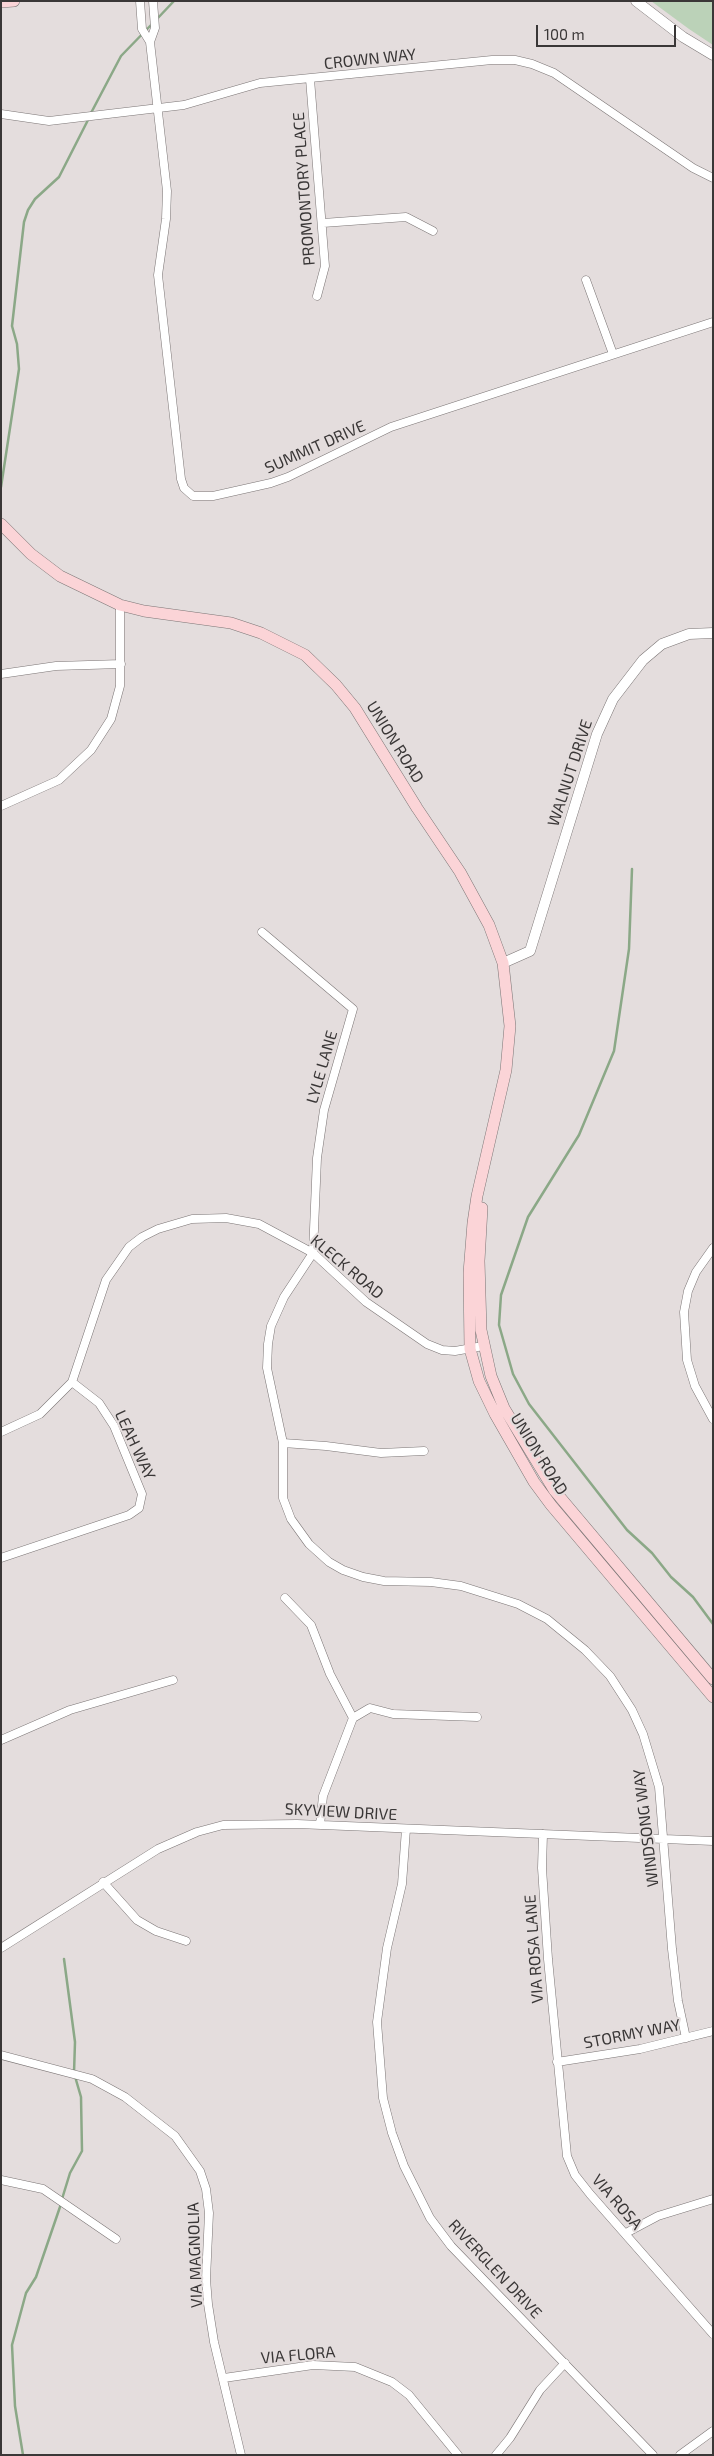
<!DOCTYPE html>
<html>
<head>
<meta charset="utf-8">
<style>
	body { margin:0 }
	#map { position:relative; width:714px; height:2456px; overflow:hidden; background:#e4dddd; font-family:"Exo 2",sans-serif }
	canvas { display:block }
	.frame { position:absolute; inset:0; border:2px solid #3a3737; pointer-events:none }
	.scale { position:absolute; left:536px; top:25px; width:140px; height:22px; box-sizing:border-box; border:2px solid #3a3737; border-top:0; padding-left:6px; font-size:15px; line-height:18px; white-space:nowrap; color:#3a3737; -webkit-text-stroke:4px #e4dddd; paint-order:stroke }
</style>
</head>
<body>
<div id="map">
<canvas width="714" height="2456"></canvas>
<div class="frame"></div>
<div class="scale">100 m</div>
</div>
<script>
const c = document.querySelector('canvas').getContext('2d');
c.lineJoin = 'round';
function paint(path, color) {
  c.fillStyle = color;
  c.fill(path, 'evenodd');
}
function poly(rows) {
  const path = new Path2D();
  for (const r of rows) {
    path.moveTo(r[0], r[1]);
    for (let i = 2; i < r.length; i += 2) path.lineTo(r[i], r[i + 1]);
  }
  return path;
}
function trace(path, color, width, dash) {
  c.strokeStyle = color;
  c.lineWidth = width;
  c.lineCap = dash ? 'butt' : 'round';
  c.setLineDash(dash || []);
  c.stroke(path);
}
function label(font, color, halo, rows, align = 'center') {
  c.font = font + ' "Exo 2",sans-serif';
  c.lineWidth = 4;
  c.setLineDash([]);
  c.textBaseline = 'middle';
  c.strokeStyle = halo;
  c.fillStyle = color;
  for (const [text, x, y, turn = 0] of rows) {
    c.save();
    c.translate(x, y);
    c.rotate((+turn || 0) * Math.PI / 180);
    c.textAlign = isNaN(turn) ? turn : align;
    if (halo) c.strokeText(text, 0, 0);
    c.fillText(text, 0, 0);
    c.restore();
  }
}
const green = poly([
	[651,1,713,1,713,45,689,29]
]);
const stream = poly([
	[156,20,174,1],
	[91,113,121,56,152,24],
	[1,487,19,369,17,344,12,326,24,222,28,210,35,199,59,177,89,118],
	[632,869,629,949,614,1051,579,1135,528,1217,501,1295,499,1325,513,1374,529,1404,627,1530,652,1553,671,1577,693,1597,713,1624],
	[62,2199,70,2173,82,2151,81,2097,74,2073,75,2042,64,1959],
	[23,2455,15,2406,12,2345,26,2293,36,2277,61,2204]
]);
const minor = poly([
	[140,1,142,29,150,42],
	[153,1,155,28,150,42,167,191,166,219,158,275,181,479,184,488,193,496,213,496,271,483,288,477,391,427,713,322],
	[310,79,325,266,317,296],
	[1,114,49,121,184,105,260,83,492,60,515,60,532,64,554,73,693,168,713,178],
	[323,223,406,217,433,231],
	[586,280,613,354],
	[1,674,56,666,121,664],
	[1,806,59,780,91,750,111,719,120,686,120,605],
	[262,932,353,1009,324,1110,317,1158,313,1253,284,1297,271,1326,268,1344,267,1368,283,1443,283,1498,291,1519,309,1544,329,1562,343,1570,363,1577,384,1581,431,1582,461,1586,518,1604,547,1619,585,1650,610,1676,632,1710,643,1734,659,1787,672,1949,678,2001,686,2038],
	[713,1248,696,1272,688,1291,684,1312,687,1360,695,1386,713,1419],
	[1,1432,40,1414,72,1382,106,1280,129,1247,142,1237,158,1229,192,1219,226,1218,259,1224,313,1253,366,1302,427,1344,442,1350,455,1351,483,1346],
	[283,1443,326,1446,381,1453,424,1451],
	[1,1558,129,1515,139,1508,142,1494,114,1426,99,1403,72,1382],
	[285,1598,311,1625,330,1674,353,1718],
	[1,1740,70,1710,173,1680],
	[320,1825,323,1796,353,1718,370,1708,393,1714,477,1717],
	[406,1829,402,1884,387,1948,377,2022,383,2098,392,2133,404,2166,430,2218,451,2246,653,2455],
	[543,1834,542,1868,548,1959,567,2156,575,2175,590,2194,713,2334],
	[103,1882,137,1920,156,1931,186,1941],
	[1,1948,158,1849,197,1832,223,1825,297,1824,713,1841],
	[1,2055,92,2079,125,2097,175,2136,200,2171,206,2189,209,2213,206,2279,208,2304,214,2342,241,2455],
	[557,2062,640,2049,713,2031],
	[1,2180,43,2189,116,2239],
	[626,2233,658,2216,713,2199],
	[224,2378,313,2365,355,2367,392,2382,409,2395,458,2455],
	[496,2455,510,2438,540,2390,565,2363],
	[680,2455,713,2431]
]);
const tertiary = poly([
	[636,1,683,37,713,55],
	[503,963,530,951,597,734,613,699,643,660,662,644,689,634,713,633]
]);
const secondary = poly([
	[1,2,14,1],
	[1,524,31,554,60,576,120,605,144,611,231,623,261,633,305,655,336,685,355,708,417,808,460,872,489,925,503,963,510,1026,506,1070,477,1196,473,1223,469,1273,470,1349,479,1381,495,1414,534,1482,551,1505,713,1697],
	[482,1208,479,1261,481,1330,491,1376,504,1408,554,1490,713,1679]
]);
const streetNames = [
	["CROWN WAY",370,59,-6],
	["PROMONTORY PLACE",304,189,-94],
	["SUMMIT DRIVE",315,447,-24],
	["UNION ROAD",395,742,58],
	["WALNUT DRIVE",570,773,-72],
	["LYLE LANE",322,1067,-74],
	["KLECK ROAD",347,1267,40],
	["LEAH WAY",135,1445,65],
	["UNION ROAD",539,1454,58],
	["SKYVIEW DRIVE",341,1812,3],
	["WINDSONG WAY",646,1828,-97],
	["VIA ROSA LANE",534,1949,-94],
	["STORMY WAY",632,2034,-11],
	["VIA ROSA",617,2202,49],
	["VIA MAGNOLIA",195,2255,-92],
	["RIVERGLEN DRIVE",495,2269,47],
	["VIA FLORA",298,2355,-5]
];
paint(green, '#bbd2b8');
trace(stream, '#8ba887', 2.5);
trace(minor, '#7b7575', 9);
trace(tertiary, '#7b7575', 11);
trace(secondary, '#7b7575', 12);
trace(minor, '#fff', 8);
trace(tertiary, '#fff', 10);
trace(secondary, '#fbd4d7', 11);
label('16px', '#3a3737', '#e4dddd', streetNames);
</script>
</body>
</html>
